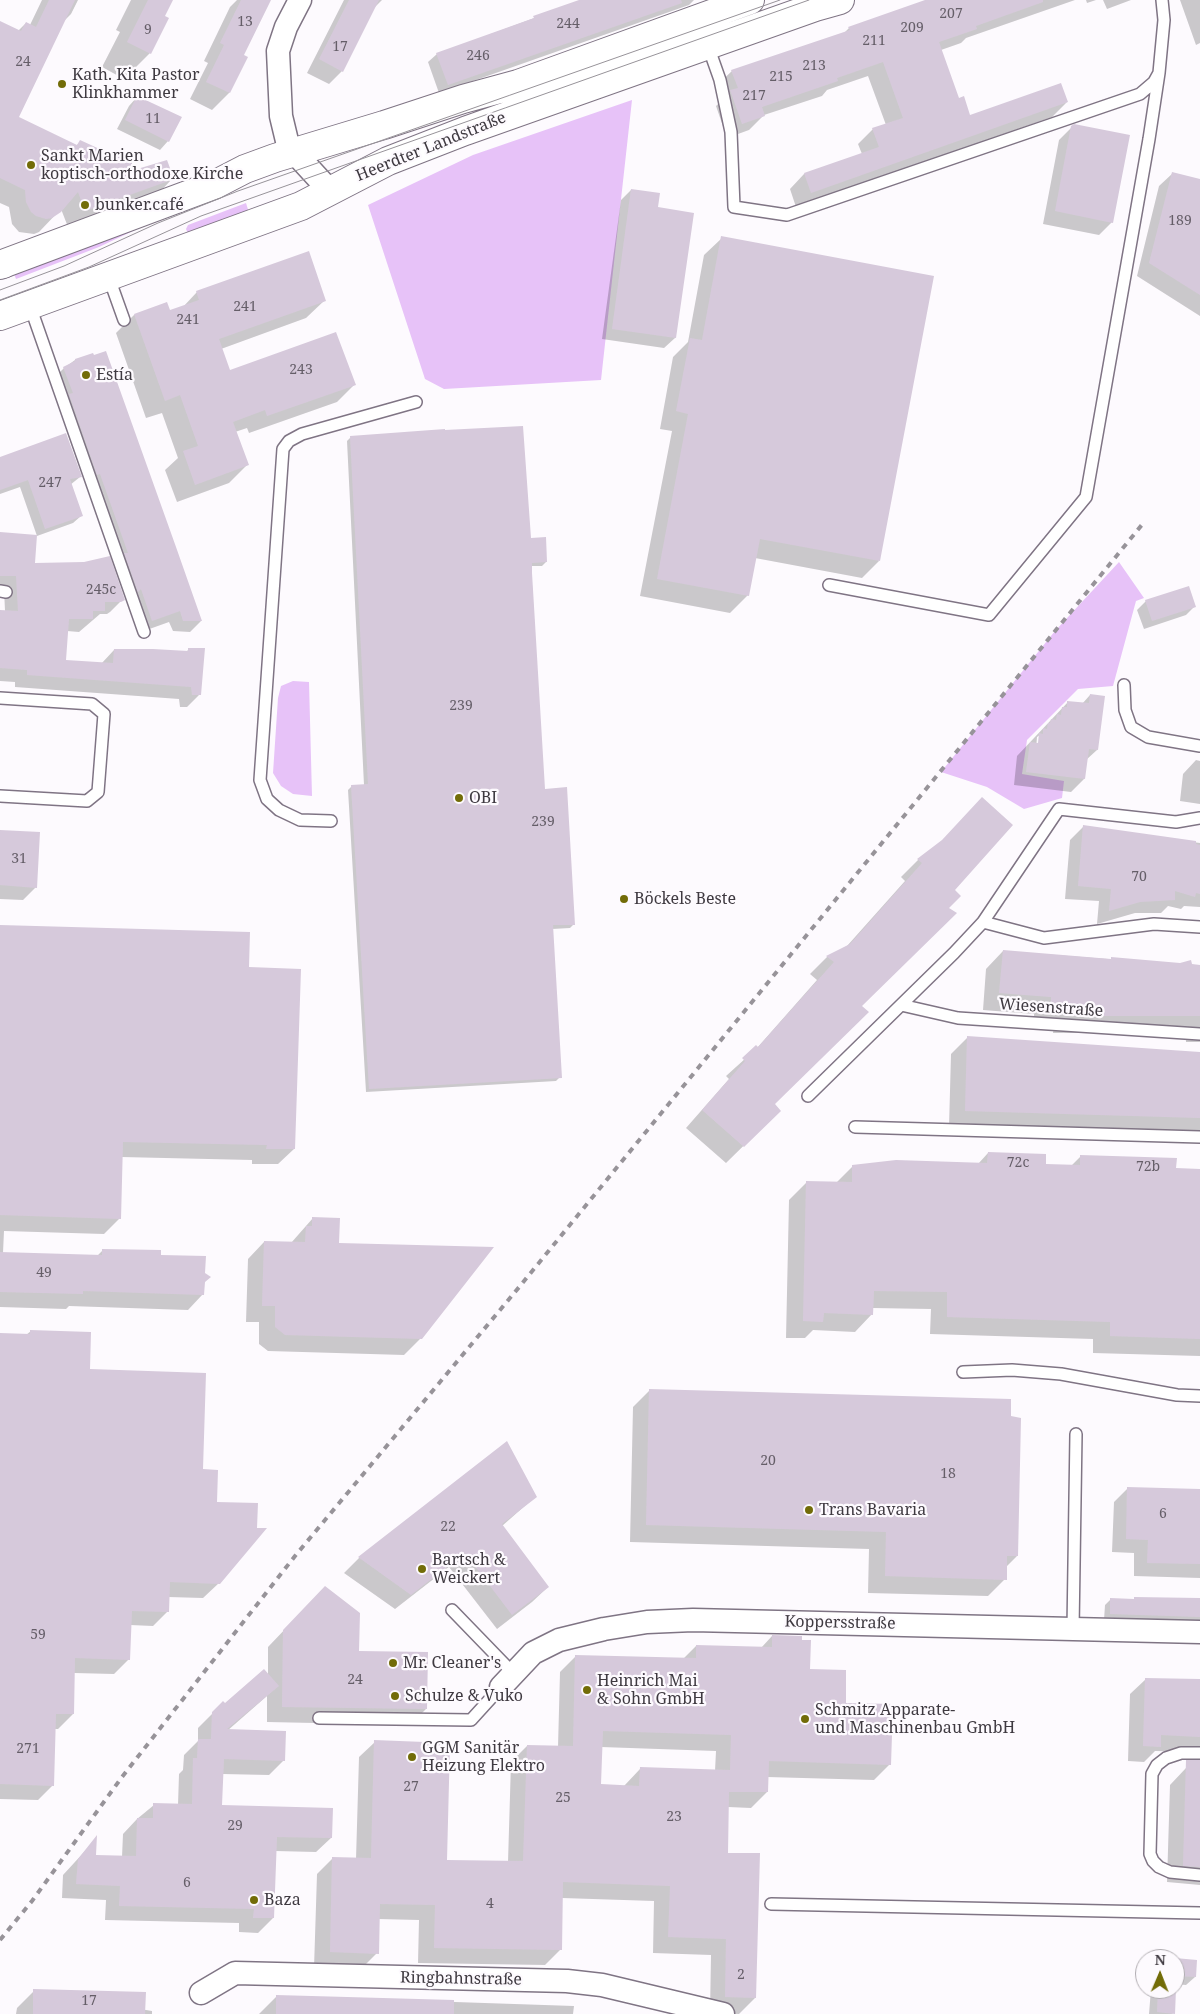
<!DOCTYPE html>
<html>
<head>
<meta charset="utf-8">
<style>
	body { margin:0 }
	#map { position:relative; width:1200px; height:2014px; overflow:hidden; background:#fdfafe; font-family:"Noto Serif",serif }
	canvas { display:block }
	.north { position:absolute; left:1135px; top:1949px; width:50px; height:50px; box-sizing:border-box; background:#fdfafe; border:1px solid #b1adb2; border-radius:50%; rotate:1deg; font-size:14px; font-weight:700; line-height:20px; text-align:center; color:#3f3a41 }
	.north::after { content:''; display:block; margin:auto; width:18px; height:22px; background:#726c08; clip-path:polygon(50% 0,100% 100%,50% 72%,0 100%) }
</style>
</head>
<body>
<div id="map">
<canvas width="1200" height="2014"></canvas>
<div class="north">N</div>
</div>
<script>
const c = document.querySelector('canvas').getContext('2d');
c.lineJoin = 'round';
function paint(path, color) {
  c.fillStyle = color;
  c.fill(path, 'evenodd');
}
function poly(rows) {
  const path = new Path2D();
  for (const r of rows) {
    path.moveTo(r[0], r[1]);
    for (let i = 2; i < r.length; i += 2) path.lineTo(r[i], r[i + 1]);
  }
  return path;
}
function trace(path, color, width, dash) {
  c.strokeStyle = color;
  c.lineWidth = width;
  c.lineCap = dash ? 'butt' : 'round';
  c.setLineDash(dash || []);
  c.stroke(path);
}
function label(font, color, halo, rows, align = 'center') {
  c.font = font + ' "Noto Serif",serif';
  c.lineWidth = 4.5;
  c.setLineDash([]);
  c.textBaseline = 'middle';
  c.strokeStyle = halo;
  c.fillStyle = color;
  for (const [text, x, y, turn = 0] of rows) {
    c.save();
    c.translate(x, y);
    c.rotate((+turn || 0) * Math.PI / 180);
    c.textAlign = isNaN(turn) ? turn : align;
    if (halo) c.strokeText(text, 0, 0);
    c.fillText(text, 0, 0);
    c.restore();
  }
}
const green = poly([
	[632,100,601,380,444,389,425,379,368,205,473,155],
	[246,203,250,216,190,238,186,229,188,225],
	[154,221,99,247,16,279,13,271],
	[1119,562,1144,598,1136,601,1113,686,1078,689,1027,740,1022,774,1064,781,1062,798,1024,809,987,787,941,772,1055,631],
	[293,681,309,682,312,796,293,794,281,786,273,773,278,698,281,686]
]);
const shadow = poly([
	[42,0,78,0,71,14,63,22,17,117,76,146,80,142,134,172,172,179,156,196,68,227,61,209,39,232,34,234,19,232,12,224,9,207,0,203,0,24,18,31,26,23,30,25],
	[131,0,172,0,163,17,150,53,124,79,102,67,120,32,116,30],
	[237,0,269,0,242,55,229,93,212,110,190,99,208,63,204,61,230,7],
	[344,0,382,0,374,8,342,71,329,84,307,73],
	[583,0,694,0,689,5,439,93,428,62,437,54],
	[928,0,1075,0,966,38,961,43,941,50,958,100,969,116,1067,102,1052,117,796,207,790,189,804,174,862,154,858,144,873,129,886,125,868,76,827,90,822,96,764,115,749,130,727,138,716,106,722,100,717,85,732,71,844,33,849,28],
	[1086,0,1096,0,1087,3],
	[1103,0,1131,0,1107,9],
	[1180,0,1200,0,1200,43,1196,45],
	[137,97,168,141,160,150,117,129,129,106],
	[1072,127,1112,222,1099,235,1043,224,1059,140],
	[1173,173,1200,181,1200,316,1137,276,1159,186],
	[631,190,656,208,693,214,675,338,664,348,602,339,621,200],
	[722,238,879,561,862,578,755,558,748,595,730,613,640,596,672,431,660,429,673,357,688,342,704,255],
	[197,292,325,300,306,318,221,349,229,372,355,384,337,402,249,433,247,428,235,432,247,465,229,483,177,502,165,470,178,458,162,413,146,418,116,333,134,315,166,303,169,312,182,308],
	[75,360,201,621,190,632,173,631,169,622,141,632,130,599,127,601,114,565,117,563,89,484,86,485,68,435,59,406,53,379,64,368],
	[351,437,530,539,546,562,542,566,531,566,544,790,574,924,570,928,552,929,560,1077,556,1081,366,1092,348,790,352,786,364,785,347,441],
	[0,458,80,477,70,485,81,516,73,523,37,536,20,487,0,494],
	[0,534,34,564,123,599,110,612,107,614,100,614,79,632,67,631,65,661,101,664,114,650,186,652,189,649,199,695,187,707,180,707,179,699,15,687,15,682,0,681,0,611,5,611,4,589,0,588],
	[1146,601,1194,607,1186,615,1144,629,1137,610],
	[1090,695,1097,750,1086,760,1084,779,1071,792,1014,785,1017,756,1068,702,1082,704],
	[1040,735,1038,749,1036,749,1037,737],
	[1196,760,1200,761,1200,804,1180,801,1183,774],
	[1083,827,1200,843,1200,907,1184,906,1181,909,1168,906,1161,913,1135,913,1097,924,1099,901,1065,899,1070,840],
	[0,831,36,887,23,900,0,899],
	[938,844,953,891,861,1006,773,1104,779,1111,726,1163,686,1128,729,1079,726,1076,757,1048,817,980,810,974,827,957,847,946,905,881,901,877,918,860],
	[0,926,248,968,294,1149,278,1164,252,1164,252,1160,121,1157,120,1218,104,1234,4,1231,3,1253,97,1256,103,1250,160,1256,204,1283,203,1294,188,1310,69,1306,66,1309,0,1307],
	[1003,951,1200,966,1200,1042,1186,1042,1186,1033,1053,1033,1054,1022,1034,1020,1034,1014,983,1010,986,969],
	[968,1037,1200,1053,1200,1135,949,1127,951,1054],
	[988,1153,1045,1165,1071,1166,1081,1156,1175,1169,1200,1170,1200,1356,1093,1353,1093,1339,930,1334,931,1309,872,1308,872,1314,855,1332,813,1330,805,1338,786,1338,789,1200,807,1182,836,1183,853,1166,978,1164],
	[313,1218,421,1338,404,1355,268,1351,259,1344,259,1322,246,1322,248,1259,264,1242,291,1243],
	[31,1331,89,1371,202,1470,216,1503,219,1583,203,1598,168,1597,168,1611,153,1626,130,1625,129,1659,114,1674,74,1673,73,1714,58,1729,54,1729,53,1785,38,1800,0,1799,0,1335,26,1335],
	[650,1390,1017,1556,1006,1567,1005,1579,988,1596,868,1593,869,1549,630,1542,633,1407],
	[507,1443,535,1497,502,1526,548,1587,532,1602,497,1629,449,1567,395,1609,344,1573,359,1558],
	[1128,1488,1200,1491,1200,1578,1134,1576,1134,1553,1112,1552,1114,1502],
	[1135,1598,1200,1600,1200,1622,1104,1620,1105,1605,1111,1599,1133,1600],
	[309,1604,358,1652,426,1709,410,1725,267,1722,267,1696,227,1731,284,1760,269,1775,222,1774,221,1806,331,1838,316,1852,275,1851,273,1918,258,1933,239,1932,239,1923,105,1920,106,1900,62,1898,63,1875,96,1839,95,1857,122,1857,123,1834,137,1819,154,1805,178,1805,179,1774,183,1770,184,1755,198,1741,198,1728,223,1703,225,1705,268,1675,268,1647],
	[772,1636,844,1704,890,1764,874,1780,767,1777,767,1792,751,1808,728,1807,726,1854,755,1998,739,2014,710,2013,711,1955,653,1953,654,1901,562,1898,561,1949,545,1965,418,1963,419,1920,378,1919,377,1953,361,1969,314,1968,317,1874,333,1858,356,1859,359,1757,375,1742,446,1861,508,1862,511,1762,527,1746,558,1747,560,1672,576,1656,683,1659,696,1646,761,1648],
	[601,1747,716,1751,715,1771,640,1769,624,1786,600,1786],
	[1146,1679,1200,1680,1200,1752,1155,1751,1144,1762,1128,1761,1130,1694],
	[1186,1768,1200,1769,1200,1885,1167,1882,1170,1785],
	[1175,1960,1195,1977,1186,1985,1175,1984,1173,2013,1172,2014,1149,2014,1151,1989,1175,1989],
	[34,1991,152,2011,152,2014,16,2014,17,2008],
	[277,1996,574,2006,573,2014,259,2014]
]);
const building = poly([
	[49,0,75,0,19,117,77,145,80,140,117,157,129,153,134,170,167,160,174,179,85,211,78,192,61,212,52,218,46,219,36,216,31,212,26,202,25,190,0,178,0,21,21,31,26,22,36,27],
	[148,0,173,0,165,16,169,18,151,54,127,42],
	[241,0,271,0,244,55,248,57,230,93,206,82,224,45,220,43],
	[349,0,379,0,343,72,319,59],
	[579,0,681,0,682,3,448,85,436,53,534,18,533,16],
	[925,0,1043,0,1043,2,976,26,977,29,939,42,959,98,964,96,970,115,1061,83,1068,102,811,193,804,173,879,147,872,128,903,118,883,62,837,78,838,81,762,107,765,116,742,124,730,90,738,88,731,70,850,30,848,27],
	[137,96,182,117,169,142,125,120],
	[1074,124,1130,135,1113,223,1055,211,1071,126],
	[1172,172,1200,179,1200,295,1149,263],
	[631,189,660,193,658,207,694,213,676,338,612,329],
	[721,236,934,276,880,561,760,539,749,596,657,579,688,414,676,411,690,338,702,340],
	[309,251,326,301,219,339,230,370,336,332,356,385,267,416,265,410,233,422,249,465,195,485,183,451,198,446,180,395,165,401,134,314,167,302,170,310,199,300,196,291],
	[106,351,176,547,202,621,183,621,180,611,152,621,141,589,138,592,124,553,128,553,100,474,97,475,79,423,69,394,73,393,63,367,75,361,75,359,93,353,94,355],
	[523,426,531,538,546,537,547,562,532,563,532,573,545,789,567,787,575,925,553,925,562,1078,369,1089,351,785,368,784,350,436,445,429,445,430],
	[66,433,82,477,70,479,83,516,45,529,28,480,0,490,0,457],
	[0,532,37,535,35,563,84,562,110,556,125,600,121,602,105,602,105,611,93,611,93,619,69,619,66,660,113,663,114,649,153,649,188,651,188,648,205,648,201,695,192,695,191,687,27,675,27,670,0,668,0,610,18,611,16,576,0,576],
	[1189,586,1196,607,1152,621,1145,600],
	[1090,694,1105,696,1098,750,1089,749,1085,779,1026,772,1030,742,1038,743,1039,733,1043,734,1043,728,1047,729,1048,723,1050,723,1051,719,1056,720,1057,714,1061,715,1062,707,1067,707,1067,701,1089,703],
	[982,797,1013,825,955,890,961,896,949,908,957,913,862,1006,869,1012,775,1104,781,1111,744,1147,702,1110,745,1061,742,1058,756,1045,758,1047,834,962,826,956,850,944,922,863,917,859,942,840],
	[1083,825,1196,841,1196,844,1200,845,1200,894,1196,893,1195,897,1175,891,1175,900,1140,902,1109,911,1111,889,1078,886],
	[0,830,40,832,37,888,0,885],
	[0,925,250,932,249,967,301,969,295,1149,266,1149,267,1145,123,1142,121,1219,0,1215],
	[1003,950,1111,959,1111,957,1180,963,1191,960,1192,964,1200,965,1200,1016,1070,1016,1071,1005,1051,1003,1051,997,999,993],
	[967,1036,1200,1052,1200,1118,965,1111],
	[988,1152,1046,1154,1046,1164,1080,1165,1080,1155,1177,1158,1176,1168,1200,1169,1200,1339,1110,1336,1110,1322,947,1317,947,1292,874,1291,873,1315,824,1313,823,1322,803,1321,806,1181,852,1182,852,1165,896,1160,987,1163],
	[312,1217,340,1218,339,1243,494,1247,422,1339,285,1335,275,1327,275,1306,262,1306,264,1241,305,1242,306,1226,312,1226],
	[102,1249,161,1250,161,1255,206,1256,205,1273,211,1277,205,1282,204,1295,83,1291,83,1294,0,1292,0,1252,102,1255],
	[30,1330,91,1332,90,1369,206,1373,203,1469,218,1470,217,1502,258,1503,257,1528,267,1528,220,1584,170,1582,169,1612,132,1611,130,1660,75,1658,74,1714,56,1714,54,1786,0,1784,0,1333,30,1334],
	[649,1389,1011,1399,1011,1416,1021,1418,1018,1556,1007,1556,1007,1580,885,1576,886,1532,646,1525],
	[507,1441,537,1497,502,1524,549,1587,512,1615,465,1553,411,1595,358,1557],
	[1127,1487,1200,1489,1200,1564,1147,1563,1148,1540,1126,1539],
	[325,1586,360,1613,359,1651,428,1652,427,1709,282,1707,283,1630],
	[1134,1597,1200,1598,1200,1617,1110,1614,1110,1598,1134,1599],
	[772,1635,802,1636,802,1640,811,1640,810,1669,846,1670,846,1703,893,1704,891,1765,769,1761,768,1792,729,1792,728,1853,760,1853,756,1998,725,1997,726,1939,668,1937,670,1886,563,1882,562,1950,434,1948,435,1905,380,1904,379,1954,330,1952,332,1857,371,1858,374,1740,450,1743,447,1860,523,1861,527,1745,573,1746,575,1655,696,1658,696,1645,772,1647],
	[603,1731,731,1735,730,1770,640,1767,639,1786,601,1784],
	[264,1669,279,1686,227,1729,286,1731,285,1761,224,1759,222,1805,333,1808,332,1838,277,1837,274,1918,253,1918,254,1909,119,1906,120,1886,76,1884,78,1859,97,1835,96,1855,136,1856,137,1818,153,1818,153,1803,192,1804,193,1758,197,1758,198,1739,211,1739,212,1712,223,1701,225,1703],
	[1145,1678,1200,1679,1200,1737,1161,1735,1161,1747,1143,1746],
	[1186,1760,1200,1760,1200,1867,1183,1866],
	[1175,1958,1197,1960,1196,1977,1175,1976],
	[33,1989,146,1992,145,2014,33,2014],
	[1158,1989,1176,1989,1175,2014,1157,2012],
	[276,1995,454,2000,454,2014,276,2014]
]);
const lane = poly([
	[708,46,720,80,731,132,734,207,787,215,1140,94,1154,82,1159,73,1164,20,1162,0],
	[109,278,124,320],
	[30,306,144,632],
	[829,585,989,615,1086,497,1149,139,1159,73],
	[0,591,6,592],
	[1124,685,1125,710,1131,727,1148,737,1200,746],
	[0,698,92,704,104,714,98,792,87,801,0,796],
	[331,821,300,820,279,810,267,799,260,780,283,449,289,441,302,434,416,402],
	[983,922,1059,809,1176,822,1200,818],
	[901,1005,958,1018,1200,1034],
	[808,1096,954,953,983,922,1044,938,1154,924,1200,927],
	[855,1127,1200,1137],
	[963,1372,1012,1370,1061,1374,1177,1395,1200,1396],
	[452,1610,513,1673],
	[1073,1629,1076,1434],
	[319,1718,471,1720,501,1687],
	[1200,1753,1181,1753,1166,1758,1157,1765,1152,1774,1150,1854,1153,1861,1159,1867,1170,1872,1200,1875],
	[771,1904,1200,1913]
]);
const street = poly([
	[300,0,286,27,278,51,281,116,287,141,294,152,330,191],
	[501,1687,533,1653,559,1640,604,1629,647,1622,693,1620,1200,1632],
	[201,1993,235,1973,567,1981,602,1985,723,2014]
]);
const secondary = poly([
	[0,265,214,185,245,169,275,158,384,125,463,99,518,84,750,0],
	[0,316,301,206,388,161,465,131,815,7,840,0]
]);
const primary = poly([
	[0,264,3,264]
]);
const tram = poly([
	[0,290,64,266,158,223,238,191,780,0],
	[0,300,89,267,201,216,809,0]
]);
const rail = poly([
	[0,1940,32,1901,122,1777,295,1556,520,1286,1145,521]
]);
const markers = [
	[62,84,5,"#726c08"],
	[31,165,5,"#726c08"],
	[85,205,5,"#726c08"],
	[86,375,5,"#726c08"],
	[459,798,5,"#726c08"],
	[624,899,5,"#726c08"],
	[809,1510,5,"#726c08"],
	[422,1569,5,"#726c08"],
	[393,1663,5,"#726c08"],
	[587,1690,5,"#726c08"],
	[395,1696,5,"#726c08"],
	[805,1719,5,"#726c08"],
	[412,1757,5,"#726c08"],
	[254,1900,5,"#726c08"]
];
const numberNames = [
	["207",951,14],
	["13",245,22],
	["244",568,24],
	["209",912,28],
	["9",148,30],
	["211",874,41],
	["17",340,47],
	["246",478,56],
	["24",23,62],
	["213",814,66],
	["215",781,77],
	["217",754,96],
	["11",153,119],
	["189",1180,221],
	["241",245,307],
	["241",188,320],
	["243",301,370],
	["247",50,483],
	["245c",101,590],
	["239",461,706],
	["239",543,822],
	["31",19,859],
	["70",1139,877],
	["72c",1018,1163],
	["72b",1148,1167],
	["49",44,1273],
	["20",768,1461],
	["18",948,1474],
	["6",1163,1514],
	["22",448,1527],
	["59",38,1635],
	["24",355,1680],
	["271",28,1749],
	["27",411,1787],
	["25",563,1798],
	["23",674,1817],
	["29",235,1826],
	["6",187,1883],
	["4",490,1904],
	["2",741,1975],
	["17",89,2001]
];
const poiNames = [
	["Kath. Kita Pastor",72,75],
	["Klinkhammer",72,93],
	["Sankt Marien",41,156],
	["koptisch-orthodoxe Kirche",41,174],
	["bunker.café",95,205],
	["Estía",96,375],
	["OBI",469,798],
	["Böckels Beste",634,899],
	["Trans Bavaria",819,1510],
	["Bartsch &",432,1560],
	["Weickert",432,1578],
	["Mr. Cleaner's",403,1663],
	["Heinrich Mai",597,1681],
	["& Sohn GmbH",597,1699],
	["Schulze & Vuko",405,1696],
	["Schmitz Apparate-",815,1710],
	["und Maschinenbau GmbH",815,1728],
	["GGM Sanitär",422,1748],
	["Heizung Elektro",422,1766],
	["Baza",264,1900]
];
const streetNames = [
	["Heerdter Landstraße",431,147,-22],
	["Wiesenstraße",1051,1008,4],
	["Koppersstraße",840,1623,1],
	["Ringbahnstraße",461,1979,1]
];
paint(green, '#e7c2f8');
paint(shadow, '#0003');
paint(building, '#d6c9db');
trace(lane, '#7f7484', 14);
trace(street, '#7f7484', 25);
trace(secondary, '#7f7484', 30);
trace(primary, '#7f7484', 30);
trace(lane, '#fff', 11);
trace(street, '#fff', 22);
trace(secondary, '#fff', 28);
trace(primary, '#fff', 28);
trace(tram, '#979399', 1);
trace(rail, '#979399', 4, [6, 6]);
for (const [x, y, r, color] of markers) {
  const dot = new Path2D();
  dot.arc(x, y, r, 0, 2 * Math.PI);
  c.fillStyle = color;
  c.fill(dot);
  trace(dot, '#fdfafe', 2);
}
label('14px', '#655e68', null, numberNames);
label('16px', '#3f3a41', '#fdfafe', poiNames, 'left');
label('16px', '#3f3a41', '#fdfafe', streetNames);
</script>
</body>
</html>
